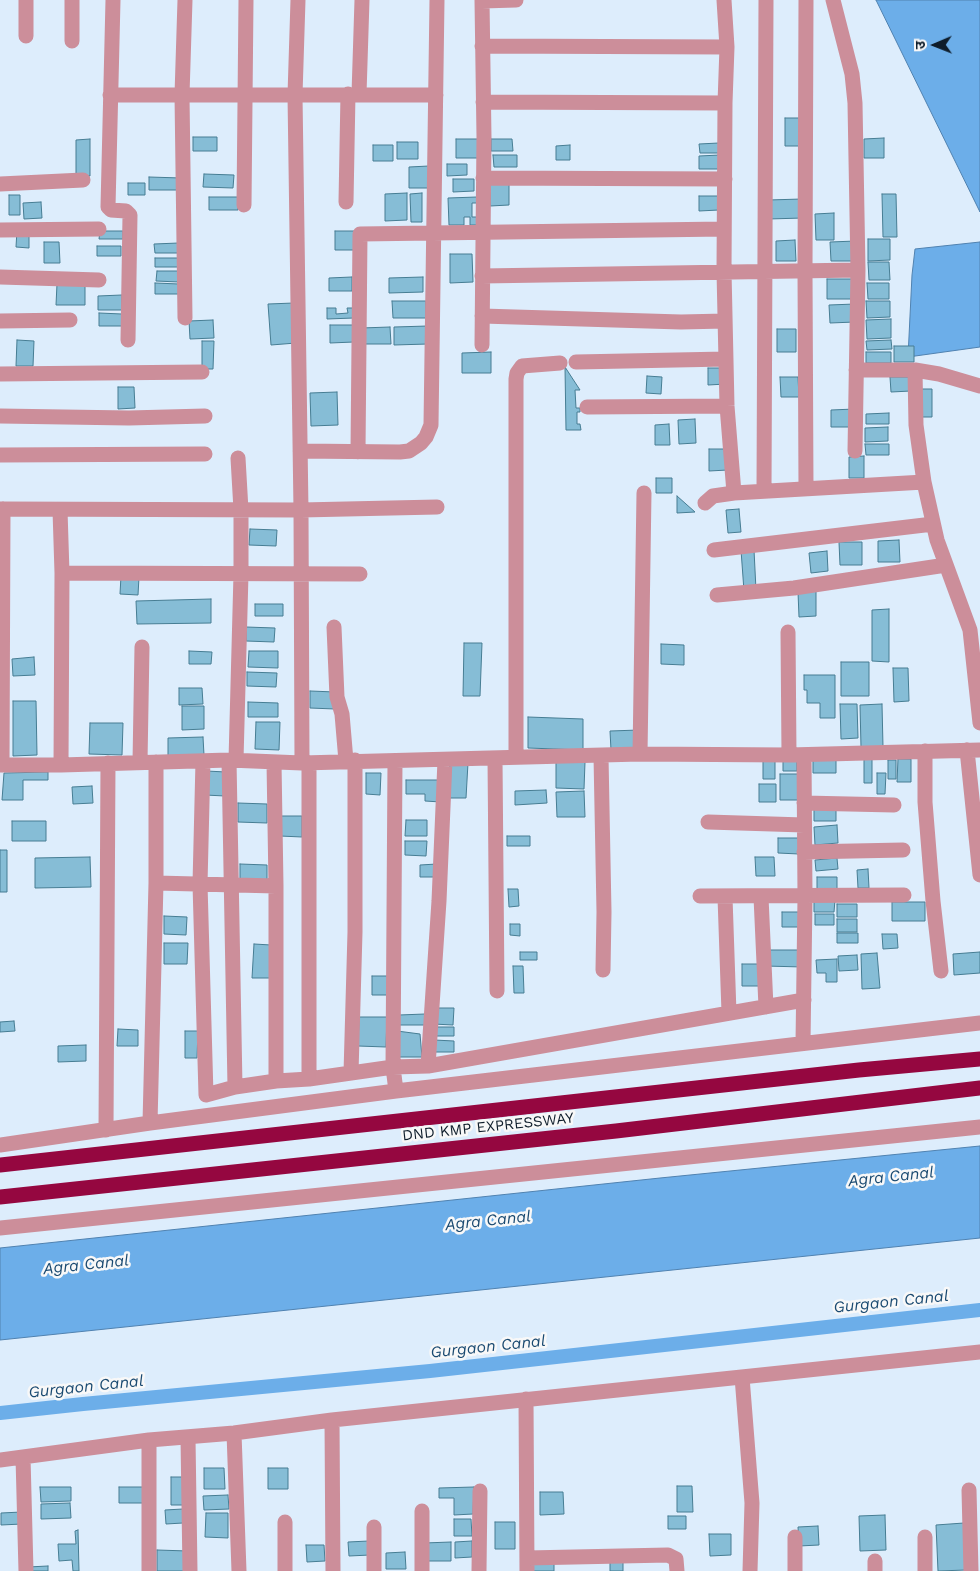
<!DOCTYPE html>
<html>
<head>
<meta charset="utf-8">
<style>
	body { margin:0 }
	#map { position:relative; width:980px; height:1571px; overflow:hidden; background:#ddedfc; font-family:"Work Sans","Noto Sans Devanagari",sans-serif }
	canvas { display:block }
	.north { position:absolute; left:910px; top:20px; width:50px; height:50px; -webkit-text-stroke:4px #f8f8f8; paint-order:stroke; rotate:269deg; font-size:14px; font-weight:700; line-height:20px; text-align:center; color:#0e1d2b }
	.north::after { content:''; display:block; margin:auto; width:18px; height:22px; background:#0e1d2b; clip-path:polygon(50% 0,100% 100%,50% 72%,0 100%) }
</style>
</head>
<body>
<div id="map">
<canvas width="980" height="1571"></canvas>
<div class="north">उ</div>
</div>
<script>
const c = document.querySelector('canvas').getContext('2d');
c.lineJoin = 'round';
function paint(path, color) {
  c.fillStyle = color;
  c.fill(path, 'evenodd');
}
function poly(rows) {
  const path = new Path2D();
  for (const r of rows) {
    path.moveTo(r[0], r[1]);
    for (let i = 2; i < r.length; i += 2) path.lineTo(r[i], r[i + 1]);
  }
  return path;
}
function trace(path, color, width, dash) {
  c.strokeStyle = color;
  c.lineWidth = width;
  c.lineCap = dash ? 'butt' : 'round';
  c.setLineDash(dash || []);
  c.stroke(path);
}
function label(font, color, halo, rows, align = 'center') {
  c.font = font + ' "Work Sans",sans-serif';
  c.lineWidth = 5;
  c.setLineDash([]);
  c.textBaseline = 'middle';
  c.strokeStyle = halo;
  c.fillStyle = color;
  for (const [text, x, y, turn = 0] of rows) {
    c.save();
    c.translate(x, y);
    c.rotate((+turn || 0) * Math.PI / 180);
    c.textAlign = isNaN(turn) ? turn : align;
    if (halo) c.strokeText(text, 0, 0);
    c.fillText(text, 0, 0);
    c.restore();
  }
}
const water = poly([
	[876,0,980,0,980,212,876,0],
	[980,242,980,347,908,357,912,275,915,249,980,242],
	[980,1146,980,1238,0,1340,0,1248,660,1178,980,1146]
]);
const canal = poly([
	[0,1413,83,1404,430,1371,980,1310]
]);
const building = poly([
	[785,118,801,118,802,146,785,146,785,118],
	[193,137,217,137,217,151,193,151,193,137],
	[884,138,884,158,864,158,864,139,884,138],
	[90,139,90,176,76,176,76,140,90,139],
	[456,139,478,139,478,158,456,158,456,139],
	[491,139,512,139,513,151,491,151,491,139],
	[397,142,418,142,418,159,397,159,397,142],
	[719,143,719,153,700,153,699,144,719,143],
	[373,145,393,145,393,161,373,161,373,145],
	[570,145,570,160,556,160,556,146,570,145],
	[493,155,517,155,517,167,494,167,493,155],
	[720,155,720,169,699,169,699,156,720,155],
	[447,164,467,164,467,175,447,176,447,164],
	[429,166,429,188,409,188,409,167,429,166],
	[204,174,234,175,233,188,203,187,204,174],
	[149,177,181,178,181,190,149,190,149,177],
	[453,179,474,179,474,191,453,192,453,179],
	[509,182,509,205,490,206,490,183,509,182],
	[128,183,145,183,145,195,128,195,128,183],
	[407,193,407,220,385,221,385,194,407,193],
	[422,193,422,222,411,222,410,194,422,193],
	[882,194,896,194,897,237,883,237,882,194],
	[9,195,20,195,20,215,9,215,9,195],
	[699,196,719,196,719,210,699,211,699,196],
	[209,197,238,197,238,210,209,210,209,197],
	[477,197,477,203,472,203,472,217,477,217,477,225,470,225,470,217,464,217,464,225,449,225,448,198,477,197],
	[802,199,803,218,768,219,768,200,802,199],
	[41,202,42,218,24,219,23,203,41,202],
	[834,213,834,240,816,240,815,214,834,213],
	[17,230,29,230,29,248,16,247,17,230],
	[100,231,123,231,123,239,99,239,100,231],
	[335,231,354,231,354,250,335,250,335,231],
	[868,239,890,239,890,260,868,261,868,239],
	[795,240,796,261,776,261,776,241,795,240],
	[856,241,857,261,831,261,830,242,856,241],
	[44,242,59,242,60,263,44,263,44,242],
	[179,243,179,253,155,253,154,244,179,243],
	[97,246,121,246,121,256,97,256,97,246],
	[450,254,472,254,473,282,450,283,450,254],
	[155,258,180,258,180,267,155,267,155,258],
	[868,262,889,262,890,280,869,280,868,262],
	[157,271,179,271,179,282,156,281,157,271],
	[352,277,352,291,329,291,329,278,352,277],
	[423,277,423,292,389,293,389,278,423,277],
	[827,279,856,279,856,299,827,299,827,279],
	[155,283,179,284,179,294,155,294,155,283],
	[867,283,889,283,889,299,868,299,867,283],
	[57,284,85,285,85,305,56,305,57,284],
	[122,295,122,310,98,310,98,296,122,295],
	[392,301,426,301,426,318,393,318,392,301],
	[866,301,890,301,890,317,867,318,866,301],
	[294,303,296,343,271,345,268,304,294,303],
	[855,304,855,322,830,323,829,305,855,304],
	[327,308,336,308,336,314,348,313,347,308,354,308,354,318,327,319,327,308],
	[99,313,122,314,122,326,99,326,99,313],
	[891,319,891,338,867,339,866,320,891,319],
	[213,320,214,338,190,339,189,321,213,320],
	[330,325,353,325,354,342,330,343,330,325],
	[428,326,428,344,394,345,394,327,428,326],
	[390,327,391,344,362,344,361,328,390,327],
	[777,329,796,329,796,352,777,352,777,329],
	[17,340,34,341,33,366,16,366,17,340],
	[891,340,892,349,867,350,866,341,891,340],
	[202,341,214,341,213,369,202,369,202,341],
	[894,346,914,346,914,362,894,362,894,346],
	[491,352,491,373,462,373,462,353,491,352],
	[866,352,891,352,891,363,866,363,866,352],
	[565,367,580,390,575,390,576,408,580,408,580,412,577,412,577,424,580,424,581,430,566,430,565,367],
	[708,368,726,368,726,384,708,385,708,368],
	[647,376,662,377,661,394,646,393,647,376],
	[780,377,798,377,799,397,781,397,780,377],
	[890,377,910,377,911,391,891,392,890,377],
	[118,387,134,387,135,408,118,409,118,387],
	[919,389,932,389,932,417,919,417,919,389],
	[337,392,338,425,311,426,310,393,337,392],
	[855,409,855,427,831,427,831,410,855,409],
	[889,413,889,424,866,424,866,414,889,413],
	[695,419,696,443,679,444,678,420,695,419],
	[669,424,670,445,655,445,655,425,669,424],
	[888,427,888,441,865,442,865,428,888,427],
	[865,444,889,444,889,455,866,455,865,444],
	[709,449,728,449,728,470,709,471,709,449],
	[864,456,864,478,849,478,849,457,864,456],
	[656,478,672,478,672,493,656,493,656,478],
	[677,496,695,512,677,513,677,496],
	[739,509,741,532,728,533,726,510,739,509],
	[250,529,277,530,276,546,249,545,250,529],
	[899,540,900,562,878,562,878,541,899,540],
	[839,542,862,542,862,565,840,565,839,542],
	[741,550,754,550,756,590,744,591,741,550],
	[827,551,828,571,811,573,809,553,827,551],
	[121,576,139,577,138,595,120,594,121,576],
	[816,591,816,616,799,617,798,592,816,591],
	[211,599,211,623,137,624,136,601,211,599],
	[255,604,283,604,283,616,255,616,255,604],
	[889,609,889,662,872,661,872,610,889,609],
	[246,627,275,628,274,642,246,641,246,627],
	[464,643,482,643,480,696,463,696,464,643],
	[661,644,684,645,684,665,661,664,661,644],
	[189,651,212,652,211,664,189,664,189,651],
	[249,651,278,651,278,668,248,667,249,651],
	[34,657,35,675,13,676,12,659,34,657],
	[841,662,869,662,869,696,841,696,841,662],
	[893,668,908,668,909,701,894,702,893,668],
	[247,672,277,673,276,687,247,686,247,672],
	[804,675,835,675,835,718,820,718,820,703,807,703,807,690,804,690,804,675],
	[179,688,202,688,203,704,179,705,179,688],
	[310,691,335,692,335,709,310,708,310,691],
	[13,701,36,701,37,755,13,756,13,701],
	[248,702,278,703,278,717,248,717,248,702],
	[840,704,857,704,858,738,841,739,840,704],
	[882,704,883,747,861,747,860,705,882,704],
	[182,706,204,706,204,729,182,730,182,706],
	[528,717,583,719,583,750,528,748,528,717],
	[256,722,280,722,279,750,255,749,256,722],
	[90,723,123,723,122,755,89,754,90,723],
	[639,730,640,748,611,750,610,731,639,730],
	[203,737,204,755,168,756,168,738,203,737],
	[763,758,775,758,775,779,763,779,763,758],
	[813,758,836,758,836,773,813,773,813,758],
	[864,759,872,759,872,783,864,783,864,759],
	[898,759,911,759,911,782,897,782,898,759],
	[783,760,797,760,797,771,783,771,783,760],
	[888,760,896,760,896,779,888,779,888,760],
	[450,762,468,763,466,798,448,798,450,762],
	[556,762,585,762,584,789,556,788,556,762],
	[206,771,226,772,225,796,205,795,206,771],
	[48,772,48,780,23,780,23,800,2,800,4,773,48,772],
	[366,773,381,773,380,795,366,794,366,773],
	[877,773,886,773,885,794,877,794,877,773],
	[780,774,801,774,801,800,780,800,780,774],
	[406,780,441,780,441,802,425,801,425,794,406,794,406,780],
	[759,784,776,784,776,802,759,802,759,784],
	[92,786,93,803,73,804,72,787,92,786],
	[546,790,547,803,515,805,515,791,546,790],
	[584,791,585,817,557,817,556,792,584,791],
	[238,803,267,804,267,823,238,822,238,803],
	[814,807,836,807,836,821,814,821,814,807],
	[281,816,302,816,302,837,280,836,281,816],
	[406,820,427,820,427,836,405,836,406,820],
	[12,821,46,821,46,841,12,841,12,821],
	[837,825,838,843,815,845,814,827,837,825],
	[507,836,530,836,530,846,507,846,507,836],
	[778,838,799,838,799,854,778,853,778,838],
	[405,841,427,841,426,856,405,855,405,841],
	[0,850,7,850,7,892,0,892,0,850],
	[90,857,91,887,35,888,35,858,90,857],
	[755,857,774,857,775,876,756,876,755,857],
	[837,858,838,869,816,871,815,860,837,858],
	[240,864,267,865,267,880,240,879,240,864],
	[437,864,438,877,420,877,420,865,437,864],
	[868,869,869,888,858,888,857,870,868,869],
	[817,877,837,877,837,890,817,890,817,877],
	[508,889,518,889,519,906,509,907,508,889],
	[814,900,835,900,834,912,814,912,814,900],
	[892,902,925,902,925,921,892,921,892,902],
	[837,904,857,904,857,917,837,917,837,904],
	[782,912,799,912,800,927,782,927,782,912],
	[815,914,834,914,834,925,815,925,815,914],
	[164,916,187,917,186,935,164,934,164,916],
	[837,919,857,919,857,932,837,932,837,919],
	[510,924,520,924,520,936,510,935,510,924],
	[837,933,858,933,858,943,837,943,837,933],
	[882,934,897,934,898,948,883,949,882,934],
	[164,943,188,943,187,964,164,964,164,943],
	[254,944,271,945,270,978,252,978,254,944],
	[765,950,803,950,803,967,765,966,765,950],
	[520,952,537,952,537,960,520,960,520,952],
	[980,952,980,973,954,975,953,954,980,952],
	[877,953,880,988,862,989,861,954,877,953],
	[857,955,858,970,839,971,838,956,857,955],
	[837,959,837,982,826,982,826,973,817,973,816,960,837,959],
	[742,964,760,964,760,986,742,986,742,964],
	[513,966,523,966,524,993,514,993,513,966],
	[372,976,390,976,391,995,372,995,372,976],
	[434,1008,454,1008,453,1025,433,1024,434,1008],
	[425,1014,425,1025,399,1025,399,1015,425,1014],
	[359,1017,387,1017,386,1047,358,1046,359,1017],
	[14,1021,15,1031,0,1032,0,1022,14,1021],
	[436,1027,454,1027,454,1036,436,1036,436,1027],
	[118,1029,138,1030,138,1046,117,1046,118,1029],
	[185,1031,198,1031,197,1058,185,1058,185,1031],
	[397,1031,420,1034,422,1057,397,1057,397,1031],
	[434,1040,454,1041,454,1052,434,1052,434,1040],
	[86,1045,86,1061,58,1062,58,1046,86,1045],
	[204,1468,224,1468,225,1489,204,1489,204,1468],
	[268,1468,288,1468,288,1489,268,1489,268,1468],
	[171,1477,184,1477,184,1505,171,1505,171,1477],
	[677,1486,692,1486,693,1512,677,1512,677,1486],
	[40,1487,71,1487,71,1501,41,1502,40,1487],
	[119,1487,146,1487,147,1503,119,1503,119,1487],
	[474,1487,473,1514,454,1515,454,1498,439,1498,439,1488,474,1487],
	[540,1492,563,1492,564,1514,540,1515,540,1492],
	[228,1495,229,1509,204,1510,203,1496,228,1495],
	[70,1503,71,1518,41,1519,41,1504,70,1503],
	[183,1509,183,1523,166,1524,165,1510,183,1509],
	[22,1512,22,1524,1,1525,1,1513,22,1512],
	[206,1513,228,1513,228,1538,205,1537,206,1513],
	[885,1515,886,1550,860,1551,859,1516,885,1515],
	[668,1516,686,1516,686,1529,668,1529,668,1516],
	[454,1519,471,1519,472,1536,454,1536,454,1519],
	[495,1522,515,1522,515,1549,495,1549,495,1522],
	[964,1523,966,1570,938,1571,936,1525,964,1523],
	[818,1526,819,1545,799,1546,798,1527,818,1526],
	[78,1530,79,1571,73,1571,72,1560,59,1561,58,1544,76,1544,75,1531,78,1530],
	[709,1534,731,1534,731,1555,710,1556,709,1534],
	[369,1541,370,1555,349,1556,348,1542,369,1541],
	[472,1541,472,1557,455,1558,455,1542,472,1541],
	[451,1542,451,1561,425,1561,424,1543,451,1542],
	[306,1545,324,1545,325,1561,307,1562,306,1545],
	[157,1550,188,1551,188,1571,157,1571,157,1550],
	[405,1552,406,1569,386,1569,386,1553,405,1552],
	[610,1558,623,1558,623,1571,610,1571,610,1558],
	[530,1559,554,1559,554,1571,530,1571,530,1559],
	[48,1566,48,1571,28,1571,28,1567,48,1566]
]);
const minor = poly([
	[26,0,26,36],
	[113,0,108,207,111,210,126,211,130,215,128,340],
	[298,0,295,95,301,510,302,763],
	[482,0,484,137,482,345],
	[724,0,727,47,725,103,724,271,727,406,734,493],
	[806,0,805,270,806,489],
	[833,0,852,74,855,103,858,270,855,451],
	[482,1,516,0],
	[72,41,72,0],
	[482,46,727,47],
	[359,94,362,0],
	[110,95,436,95],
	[483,102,725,103],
	[483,178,725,179],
	[0,184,83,180],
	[346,202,348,94],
	[244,205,246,0],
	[0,230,99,229],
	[482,276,858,270],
	[0,277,99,280],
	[482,316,681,322,725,321],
	[185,318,182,95,185,0],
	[0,321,70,320],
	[576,362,726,359],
	[856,370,915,370,939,374,980,386],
	[915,370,916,425,924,482,937,540,970,630,980,723],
	[0,374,202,372],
	[587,407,727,406],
	[0,416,129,418,205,416],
	[300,451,400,452,409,451,421,443,426,437,431,425,437,0],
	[358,452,360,234,724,229],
	[0,455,205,454],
	[764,491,766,0],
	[705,503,713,496,734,493,924,482],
	[0,509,301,510,437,507],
	[60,510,62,573,61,765],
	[714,550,933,524],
	[62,573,360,574],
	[717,595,794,588,946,565],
	[334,627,337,697,342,714,346,761],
	[788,632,789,755],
	[967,750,980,875],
	[925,751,925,802,933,901,941,971],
	[640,754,644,493],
	[601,756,604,912,603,970],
	[516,757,516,379,517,373,522,366,560,363],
	[495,758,497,991],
	[229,760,235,1087],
	[236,760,241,574,241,510,238,458],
	[203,761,200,884,206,1095,235,1087,276,1081,309,1079,393,1067,428,1066,804,1000],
	[395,761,393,1067,396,1091],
	[140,762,142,647],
	[274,762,276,886,276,1081],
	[0,765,61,765,229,760,302,763,640,754,789,755,980,750],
	[2,765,3,509],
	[804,803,894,805],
	[708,822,804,825],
	[804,852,903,850],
	[156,883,276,886],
	[700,896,904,895],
	[725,897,729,1013],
	[761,897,766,1007],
	[803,1043,805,897,804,755],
	[428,1066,439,901,445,760],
	[351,1073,355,932,355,760],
	[309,1079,309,763],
	[150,1123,156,883,156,762],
	[106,1130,108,763],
	[0,1145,150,1123,396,1091,980,1023],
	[0,1228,980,1127],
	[742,1377,752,1503,750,1571],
	[526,1399,527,1571],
	[332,1420,333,1571],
	[234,1433,239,1571],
	[188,1438,190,1571],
	[149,1440,149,1571],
	[23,1457,26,1571],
	[0,1460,149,1440,234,1433,332,1420,980,1352],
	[969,1490,971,1571],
	[422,1511,422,1571],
	[374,1527,374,1571],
	[795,1537,795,1571],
	[527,1558,668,1555,676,1559,677,1571],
	[875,1561,875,1571],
	[285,1571,285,1522],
	[479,1571,480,1491],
	[925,1571,925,1537]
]);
const highway = poly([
	[0,1165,859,1070,980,1059],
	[0,1197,616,1131,980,1088]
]);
const streetNames = [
	["DND KMP EXPRESSWAY",488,1127,-6]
];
const waterNames = [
	["Agra Canal",891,1177,-6],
	["Agra Canal",488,1221,-6],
	["Agra Canal",86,1265,-6],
	["Gurgaon Canal",891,1302,-6],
	["Gurgaon Canal",488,1347,-6],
	["Gurgaon Canal",86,1387,-6]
];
paint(water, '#6caee9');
trace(water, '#5082b0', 1);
trace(canal, '#6caee9', 14);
paint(building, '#86bdd6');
trace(building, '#467d93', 1);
trace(minor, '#cc8e9a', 15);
trace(highway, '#950740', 15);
label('15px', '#0e1d2b', '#f8f8f8', streetNames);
label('italic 16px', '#1a4a71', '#f8f8f8', waterNames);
</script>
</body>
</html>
